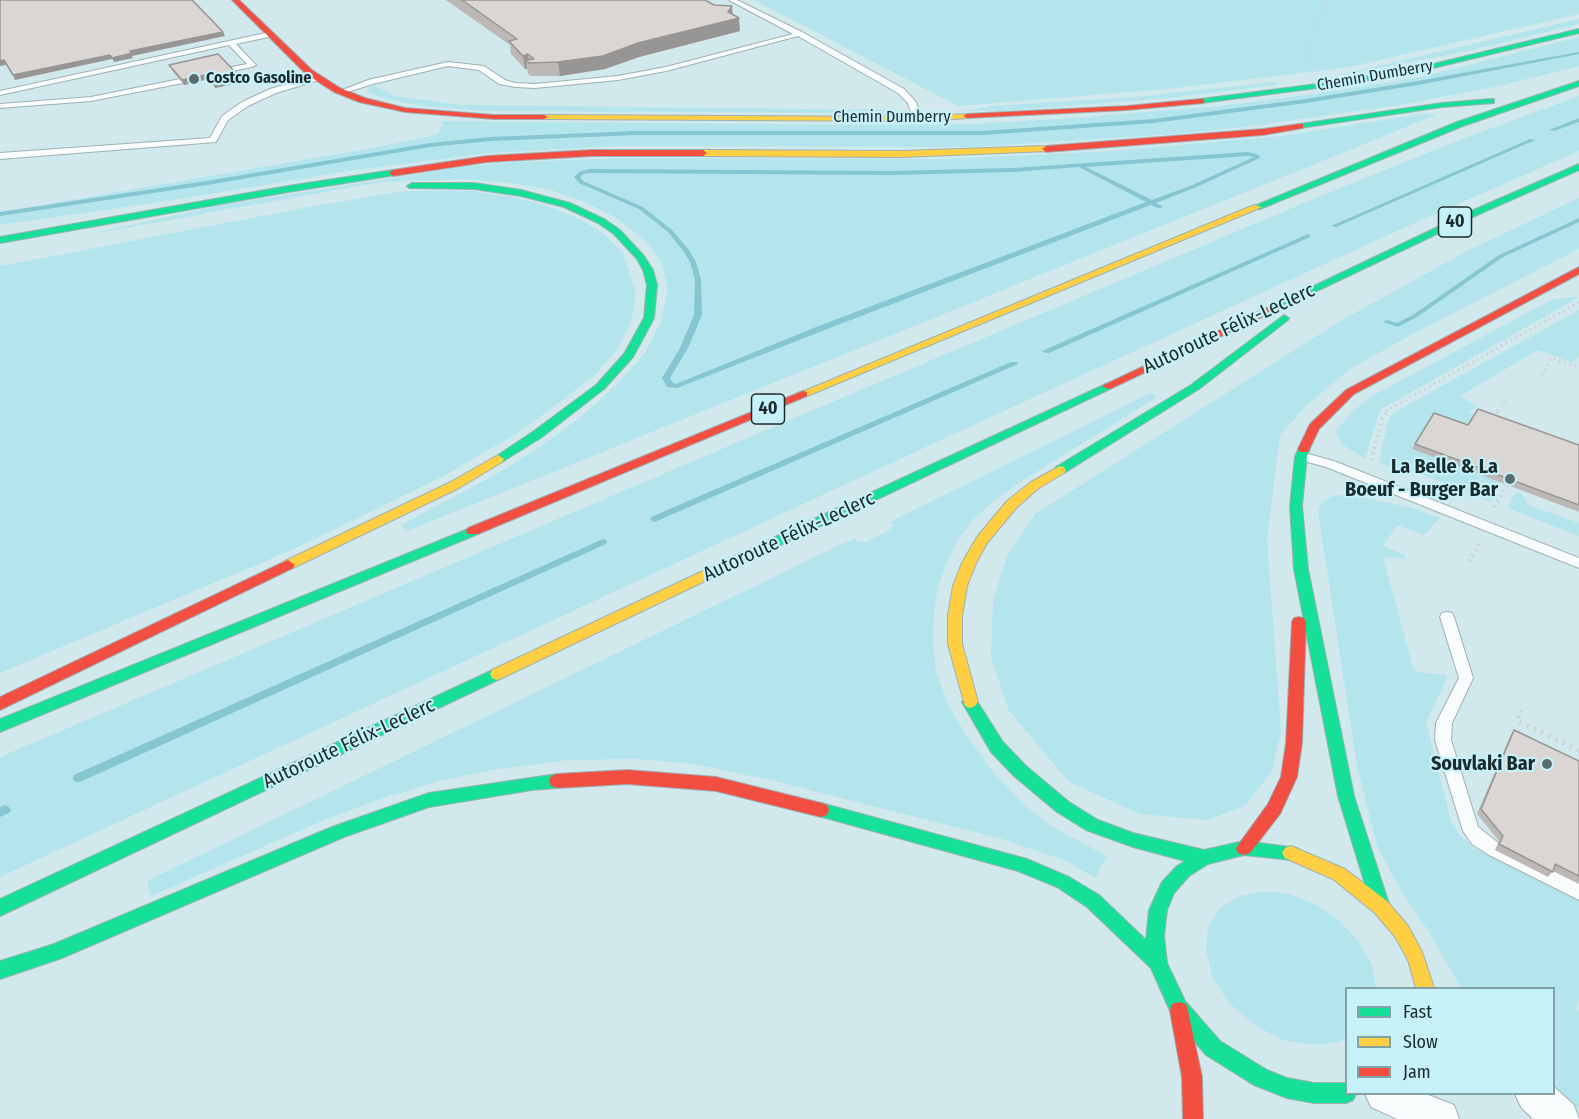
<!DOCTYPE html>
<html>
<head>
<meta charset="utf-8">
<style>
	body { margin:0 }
	#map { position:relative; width:1579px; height:1119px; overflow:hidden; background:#d1e9ed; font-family:"Fira Sans Condensed",sans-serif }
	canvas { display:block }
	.legend { position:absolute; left:1345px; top:987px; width:210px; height:108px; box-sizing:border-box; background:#c6f1f8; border:2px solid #81a2a7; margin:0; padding:8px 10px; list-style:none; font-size:18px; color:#1a2b2d }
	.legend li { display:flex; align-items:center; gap:12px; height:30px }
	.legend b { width:30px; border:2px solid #81a2a7 }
</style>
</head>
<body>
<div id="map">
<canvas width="1579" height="1119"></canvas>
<ul class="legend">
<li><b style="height:8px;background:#16e098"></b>Fast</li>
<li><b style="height:8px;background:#ffcf43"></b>Slow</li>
<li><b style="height:8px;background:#f24e42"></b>Jam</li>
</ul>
</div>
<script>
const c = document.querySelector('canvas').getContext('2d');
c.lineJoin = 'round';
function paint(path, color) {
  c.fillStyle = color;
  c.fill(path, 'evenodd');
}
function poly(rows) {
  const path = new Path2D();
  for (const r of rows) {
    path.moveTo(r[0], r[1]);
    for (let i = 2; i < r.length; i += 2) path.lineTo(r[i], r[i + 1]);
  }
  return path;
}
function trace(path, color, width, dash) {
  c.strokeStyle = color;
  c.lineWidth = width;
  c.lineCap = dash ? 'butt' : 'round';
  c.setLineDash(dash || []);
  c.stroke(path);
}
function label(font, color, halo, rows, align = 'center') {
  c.font = font + ' "Fira Sans Condensed",sans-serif';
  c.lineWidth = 4.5;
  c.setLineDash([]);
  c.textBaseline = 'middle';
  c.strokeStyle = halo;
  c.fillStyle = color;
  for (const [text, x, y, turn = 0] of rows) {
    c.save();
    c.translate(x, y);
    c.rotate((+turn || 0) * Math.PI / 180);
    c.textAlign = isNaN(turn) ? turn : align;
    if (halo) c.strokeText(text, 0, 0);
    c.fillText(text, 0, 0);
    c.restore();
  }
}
const green = poly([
	[754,0,1579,0,1579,14,1345,68,1167,89,958,106],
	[1579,19,1579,24,1468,51,1331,77],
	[1579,37,1579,66,1494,87,1412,103,1261,125,1176,134,971,147,619,146,488,153,356,170,181,199,0,225,0,212,374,148,438,134,443,121,852,125,970,124,1072,118,1221,106,1329,92,1421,77],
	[1273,82,1282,84,1170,98,1001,111,964,111,991,106,1135,97],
	[374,85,395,96,462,105,889,110,872,113,485,111,422,106,387,99,368,93,369,87],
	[1579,96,1579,151,1399,230,969,427,0,877,0,757,806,413,1304,203,1454,142],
	[1429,113,1436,115,407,531,401,525,493,476,537,449,582,416,617,384,645,353,661,321,668,288,662,264,646,241,616,218,585,202,548,189,510,183,463,179,383,182,352,187,81,236,221,205,470,166,516,162,624,158,945,159,1114,151,1281,136],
	[404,191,472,191,507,196,545,205,575,217,602,232,623,253,636,293,632,318,618,348,596,374,559,403,516,434,444,476,294,549,0,673,0,266,309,207],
	[1579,198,1579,249,1418,331,1350,369,1307,405,1280,435,1267,538,1281,732,1272,771,1245,806,1208,820,1140,814,1069,782,1009,711,991,658,993,601,1007,556,1035,514,1342,320,1467,251],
	[1568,297,1576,297,1576,299,1380,410,1365,459,1343,445,1338,438,1336,431,1353,411,1374,395,1551,300],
	[1579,310,1579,354,1574,363,1538,350,1460,396,1477,407,1468,412,1475,415,1465,431,1412,449,1499,482,1490,501,1400,466,1396,470,1379,462,1388,421,1393,413],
	[1150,393,1157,397,1022,481,995,500,973,520,958,539,946,563,938,588,934,612,933,643,936,672,949,706,966,735,993,772,1023,804,1051,826,1107,856,1095,878,1066,861,1002,839,774,781,695,764,635,759,568,760,491,770,440,781,377,800,315,824,151,896,147,881,854,538,859,542,866,542,888,531,894,525,890,522],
	[1516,491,1521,493,1528,505,1579,523,1579,536,1508,508],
	[1346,494,1413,508,1440,518,1424,535,1397,525,1383,546,1405,555,1406,559,1383,557,1414,671,1446,675,1447,679,1426,722,1451,821,1459,834,1474,848,1579,900,1579,999,1576,1009,1579,1011,1579,1110,1554,1088,1554,988,1461,988,1429,932,1402,893,1377,846,1357,766,1318,512,1323,501,1334,496],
	[1263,891,1289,894,1315,904,1339,920,1358,941,1372,965,1376,988,1346,988,1346,1038,1339,1042,1312,1045,1282,1040,1253,1024,1229,1003,1213,978,1206,951,1208,927,1220,908,1239,896]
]);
const stream = poly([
	[1579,52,1579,54,1418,85,1306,103,1154,123,983,135,636,135,491,141,430,147,207,185,0,216,0,212,207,181,430,143,491,137,636,131,983,131,1154,119,1306,99,1418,81,1579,52],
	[1579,118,1579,122,1554,131,1549,130,1579,118],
	[1530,139,1535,140,1336,227,1331,226,1530,139],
	[1248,152,1259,155,1260,158,1194,188,1156,203,1162,206,1162,208,1158,208,1151,205,822,331,677,388,667,387,662,378,680,348,694,315,695,280,690,262,684,252,668,232,639,209,579,183,574,177,579,172,589,169,892,171,1013,168,1248,152],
	[1248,156,1254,157,1190,186,1152,200,1086,167,1248,156],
	[1079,167,1146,202,816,327,676,384,673,383,670,378,688,348,702,315,701,280,696,262,689,250,672,230,643,207,583,181,580,177,583,174,589,173,892,175,1013,172,1079,167],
	[1579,218,1579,222,1503,257,1417,317,1398,327,1383,322,1387,320,1397,323,1413,315,1499,255,1579,218],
	[1308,234,1310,235,1310,237,1049,353,1046,353,1042,351,1308,234],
	[1011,362,1017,362,1018,364,657,521,654,522,650,519,651,517,1011,362],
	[603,539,606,540,607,542,606,544,82,781,78,782,74,781,73,778,74,775,603,539],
	[5,805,9,807,11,810,9,813,0,817,0,807,5,805]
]);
const pathFar3 = poly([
	[193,0,220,27],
	[1310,65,1305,58,1327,0]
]);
const pathFar2 = poly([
	[1542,375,1551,358,1579,367],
	[1386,411,1579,302],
	[1498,411,1505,401]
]);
const pathFar1 = poly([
	[1493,418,1499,410],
	[1371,460,1382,419,1389,410],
	[1494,507,1507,485],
	[1469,561,1480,544],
	[1518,717,1521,710]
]);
const path = poly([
	[1519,716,1517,721,1579,750]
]);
const lane = poly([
	[729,0,737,0,802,32,904,89,916,102,921,119,914,121,908,103,898,93,798,36,666,71,618,80,535,88,515,87,499,84,479,70,448,66,373,84,341,94,337,92,368,80,448,62,484,66,505,80,515,83,535,84,618,76,666,67,793,34,729,0],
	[270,32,274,34,273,36,236,44,256,65,252,67,227,72,227,68,247,64,229,45,0,95,0,91,270,32],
	[316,76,320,78,319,80,276,93,248,106,228,120,216,142,0,159,0,153,210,138,222,116,242,102,270,89,316,76],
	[180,79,183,79,183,83,91,101,0,108,0,104,91,97,180,79],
	[1301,452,1334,461,1579,558,1579,568,1326,467,1297,459,1295,456,1297,453,1301,452],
	[1447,612,1452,613,1454,617,1473,678,1452,723,1451,740,1478,827,1501,845,1579,883,1579,900,1489,855,1472,844,1463,831,1435,740,1436,723,1459,678,1440,617,1442,613,1447,612]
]);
const street = poly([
	[1554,1087,1574,1105,1579,1119,1533,1119,1521,1107,1515,1094,1554,1094,1554,1087],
	[1365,1094,1426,1094,1454,1105,1459,1119,1397,1119,1371,1107,1365,1094]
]);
const fast = poly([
	[1579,29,1579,33,1433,68,1348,84,1201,103,1197,101,1201,99,1348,80,1433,64,1579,29],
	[1579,81,1579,86,1463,126,1260,209,1252,207,1457,122,1579,81],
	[1491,99,1494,99,1494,103,1442,107,1300,128,1296,126,1300,124,1442,103,1491,99],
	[1579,164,1579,170,1475,216,1283,307,1275,307,1274,305,1469,212,1579,164],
	[393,170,396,171,396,175,288,192,0,243,0,237,288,186,393,170],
	[412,183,474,183,521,190,570,203,604,219,620,230,644,256,653,270,657,285,654,318,633,357,604,389,542,437,502,462,498,463,492,459,534,431,596,385,624,354,644,318,647,285,643,270,637,259,614,234,598,223,564,207,521,196,474,189,409,188,407,186,412,183],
	[1284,315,1289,318,1288,320,1199,389,1064,473,1056,473,1054,470,1056,467,1191,385,1284,315],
	[1108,383,1114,386,1112,388,772,549,762,549,760,546,762,543,1108,383],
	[1304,445,1310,449,1307,456,1302,506,1308,569,1354,796,1390,907,1387,913,1381,915,1375,913,1372,907,1338,796,1294,569,1290,506,1295,456,1300,446,1304,445],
	[473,527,478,528,480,531,478,534,0,732,0,719,473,527],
	[497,668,502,670,504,674,502,678,0,916,0,899,497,668],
	[970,696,975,698,1003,742,1026,766,1069,802,1098,820,1133,833,1204,850,1244,841,1297,848,1300,853,1297,858,1291,860,1244,855,1208,864,1189,876,1174,893,1167,910,1164,936,1167,963,1185,1001,1220,1041,1267,1070,1287,1078,1314,1083,1346,1083,1346,1094,1356,1094,1353,1100,1346,1103,1314,1103,1287,1098,1254,1085,1206,1055,1171,1013,1151,968,1087,907,1057,887,1018,871,815,815,813,810,815,805,821,803,1027,859,1069,877,1099,895,1146,940,1149,910,1162,882,1177,866,1185,861,1133,847,1086,830,1057,812,1014,776,991,752,962,702,965,698,970,696],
	[557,774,563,776,565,781,563,786,557,788,532,790,429,807,344,837,62,958,0,979,0,961,54,944,332,827,429,793,557,774]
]);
const slow = poly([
	[967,114,971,116,970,118,917,121,544,119,540,117,544,115,917,117,967,114],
	[1046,146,1049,147,1049,151,902,157,703,156,699,153,703,150,902,151,1046,146],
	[1254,205,1262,207,807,396,799,396,797,394,1254,205],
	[498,455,504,459,502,462,459,488,293,568,283,568,281,565,283,562,451,482,498,455],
	[1060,466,1064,467,1066,470,1064,473,1039,488,1017,507,987,543,976,563,967,586,962,616,962,644,978,702,975,706,970,708,965,706,948,644,948,616,953,586,962,563,977,537,1007,501,1031,482,1060,466],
	[767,541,772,543,774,546,772,549,502,678,497,680,492,678,490,674,492,670,767,541],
	[1291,846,1345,869,1387,901,1408,926,1422,952,1434,988,1416,988,1408,960,1396,938,1375,913,1333,879,1285,858,1282,853,1285,848,1291,846]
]);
const jam = poly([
	[232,0,239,0,312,70,340,88,365,98,405,108,494,115,544,115,548,117,544,119,494,119,405,112,359,102,334,92,306,74,232,0],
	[1201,99,1204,99,1204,103,1127,110,967,118,963,116,967,114,1127,106,1201,99],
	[1300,124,1303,124,1303,128,1263,135,1046,152,1042,149,1046,146,1263,129,1300,124],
	[592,150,703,150,707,153,703,156,592,156,487,162,393,176,389,173,393,170,487,156,592,150],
	[1579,267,1579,274,1354,394,1319,429,1308,452,1300,452,1298,449,1310,424,1346,390,1579,267],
	[1279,302,1283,303,1283,307,1112,388,1108,389,1102,386,1279,302],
	[803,391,807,392,807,396,478,534,468,534,466,531,468,528,803,391],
	[288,560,295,565,293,568,0,710,0,697,288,560],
	[1299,617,1304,618,1306,622,1302,743,1297,777,1280,814,1250,853,1244,855,1238,853,1236,848,1268,804,1281,777,1286,743,1292,622,1294,618,1299,617],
	[627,770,716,777,821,803,827,805,829,810,827,815,821,817,716,791,627,784,557,788,551,786,549,781,551,776,557,774,627,770],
	[1179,1002,1186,1004,1188,1011,1202,1077,1203,1119,1183,1119,1182,1077,1170,1011,1172,1004,1179,1002]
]);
const wall = poly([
	[446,0,705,0,714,5,732,6,732,15,740,31,639,57,605,69,560,76,531,76,528,74,527,69,525,69,511,54,510,45],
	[169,65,240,77,242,82,215,88,208,79,184,85,171,69],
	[1468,425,1579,445,1579,512,1412,449,1415,444],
	[1514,730,1579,761,1579,884,1553,871,1548,877,1495,850,1499,841,1477,814,1510,736]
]);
const shadedWall = poly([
	[732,6,733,19,739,18,740,31,639,57,605,69,560,76,558,62,728,12],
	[223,32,225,36,132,56,133,58,114,62,112,58,130,51],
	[528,54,529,63,526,60,527,69,525,69,523,56],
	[110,55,112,59,15,80,13,75],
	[4,60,6,65,0,66,0,61],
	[206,75,208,79,184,85,182,80],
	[240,77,242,82,215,88,214,83]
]);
const building = poly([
	[0,0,192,0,223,32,130,51,132,53,112,58,110,55,13,75,4,60,0,61,0,0],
	[462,0,705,0,714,5,732,6,728,12,739,18,638,43,603,56,558,62,529,63,526,60,534,59,528,54,523,56,509,41,517,39,462,0],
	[218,54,240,77,214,83,206,75,182,80,169,65,218,54],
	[1478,409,1579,445,1579,505,1415,444,1434,413,1468,425,1478,409],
	[1514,730,1579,761,1579,876,1555,864,1553,872,1499,844,1503,836,1481,809,1514,730]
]);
const markers = [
	[194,79,6,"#5a6e70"],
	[1510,479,6,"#5a6e70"],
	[1547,764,6,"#5a6e70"]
];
const farStreetnames = [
	["Chemin Dumberry",1375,76,-10],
	["Chemin Dumberry",892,118]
];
const farPoinames = [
	["Costco Gasoline",206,79]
];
const shields = [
	[1455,222,33],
	[768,409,33]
];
const shieldNames = [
	["40",1455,222],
	["40",768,409]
];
const streetNames = [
	["Autoroute Félix-Leclerc",1229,329,-25],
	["Autoroute Félix-Leclerc",789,537,-25],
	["Autoroute Félix-Leclerc",349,744,-25]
];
const poiNames = [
	["La Belle & La",1498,467],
	["Boeuf - Burger Bar",1498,490],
	["Souvlaki Bar",1535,764]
];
paint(green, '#b4e5ed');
paint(stream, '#85c6d0');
trace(lane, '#9eb0b3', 2);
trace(street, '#9eb0b3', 2);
trace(fast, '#9eb0b3', 2);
trace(slow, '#9eb0b3', 2);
trace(jam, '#9eb0b3', 2);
trace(pathFar3, '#cbd2d4', 2, [1, 2]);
trace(pathFar2, '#cbd2d4', 3, [1.5, 4]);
trace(pathFar1, '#cbd2d4', 4, [1.5, 4.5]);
trace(path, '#cbd2d4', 5, [2, 6]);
paint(lane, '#f8fcfc');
paint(street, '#f8fcfc');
paint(fast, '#16e098');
paint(slow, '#ffcf43');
paint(jam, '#f24e42');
paint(wall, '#bbb8b6');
paint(shadedWall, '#989694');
paint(building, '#d9d6d4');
trace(building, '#989694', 1.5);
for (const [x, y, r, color] of markers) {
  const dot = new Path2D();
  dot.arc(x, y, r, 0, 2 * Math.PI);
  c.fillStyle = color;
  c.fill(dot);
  trace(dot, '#c6f1f8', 2);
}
label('16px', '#1a2b2d', '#c6f1f8', farStreetnames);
label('bold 16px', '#1a2b2d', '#c6f1f8', farPoinames, 'left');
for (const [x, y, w] of shields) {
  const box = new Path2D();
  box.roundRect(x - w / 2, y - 15, w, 30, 4.5);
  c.fillStyle = '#c6f1f8';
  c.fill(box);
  trace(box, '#1a2b2d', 1.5);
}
label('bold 18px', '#1a2b2d', null, shieldNames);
label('20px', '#1a2b2d', '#c6f1f8', streetNames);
label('bold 20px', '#1a2b2d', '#c6f1f8', poiNames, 'right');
</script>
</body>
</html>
